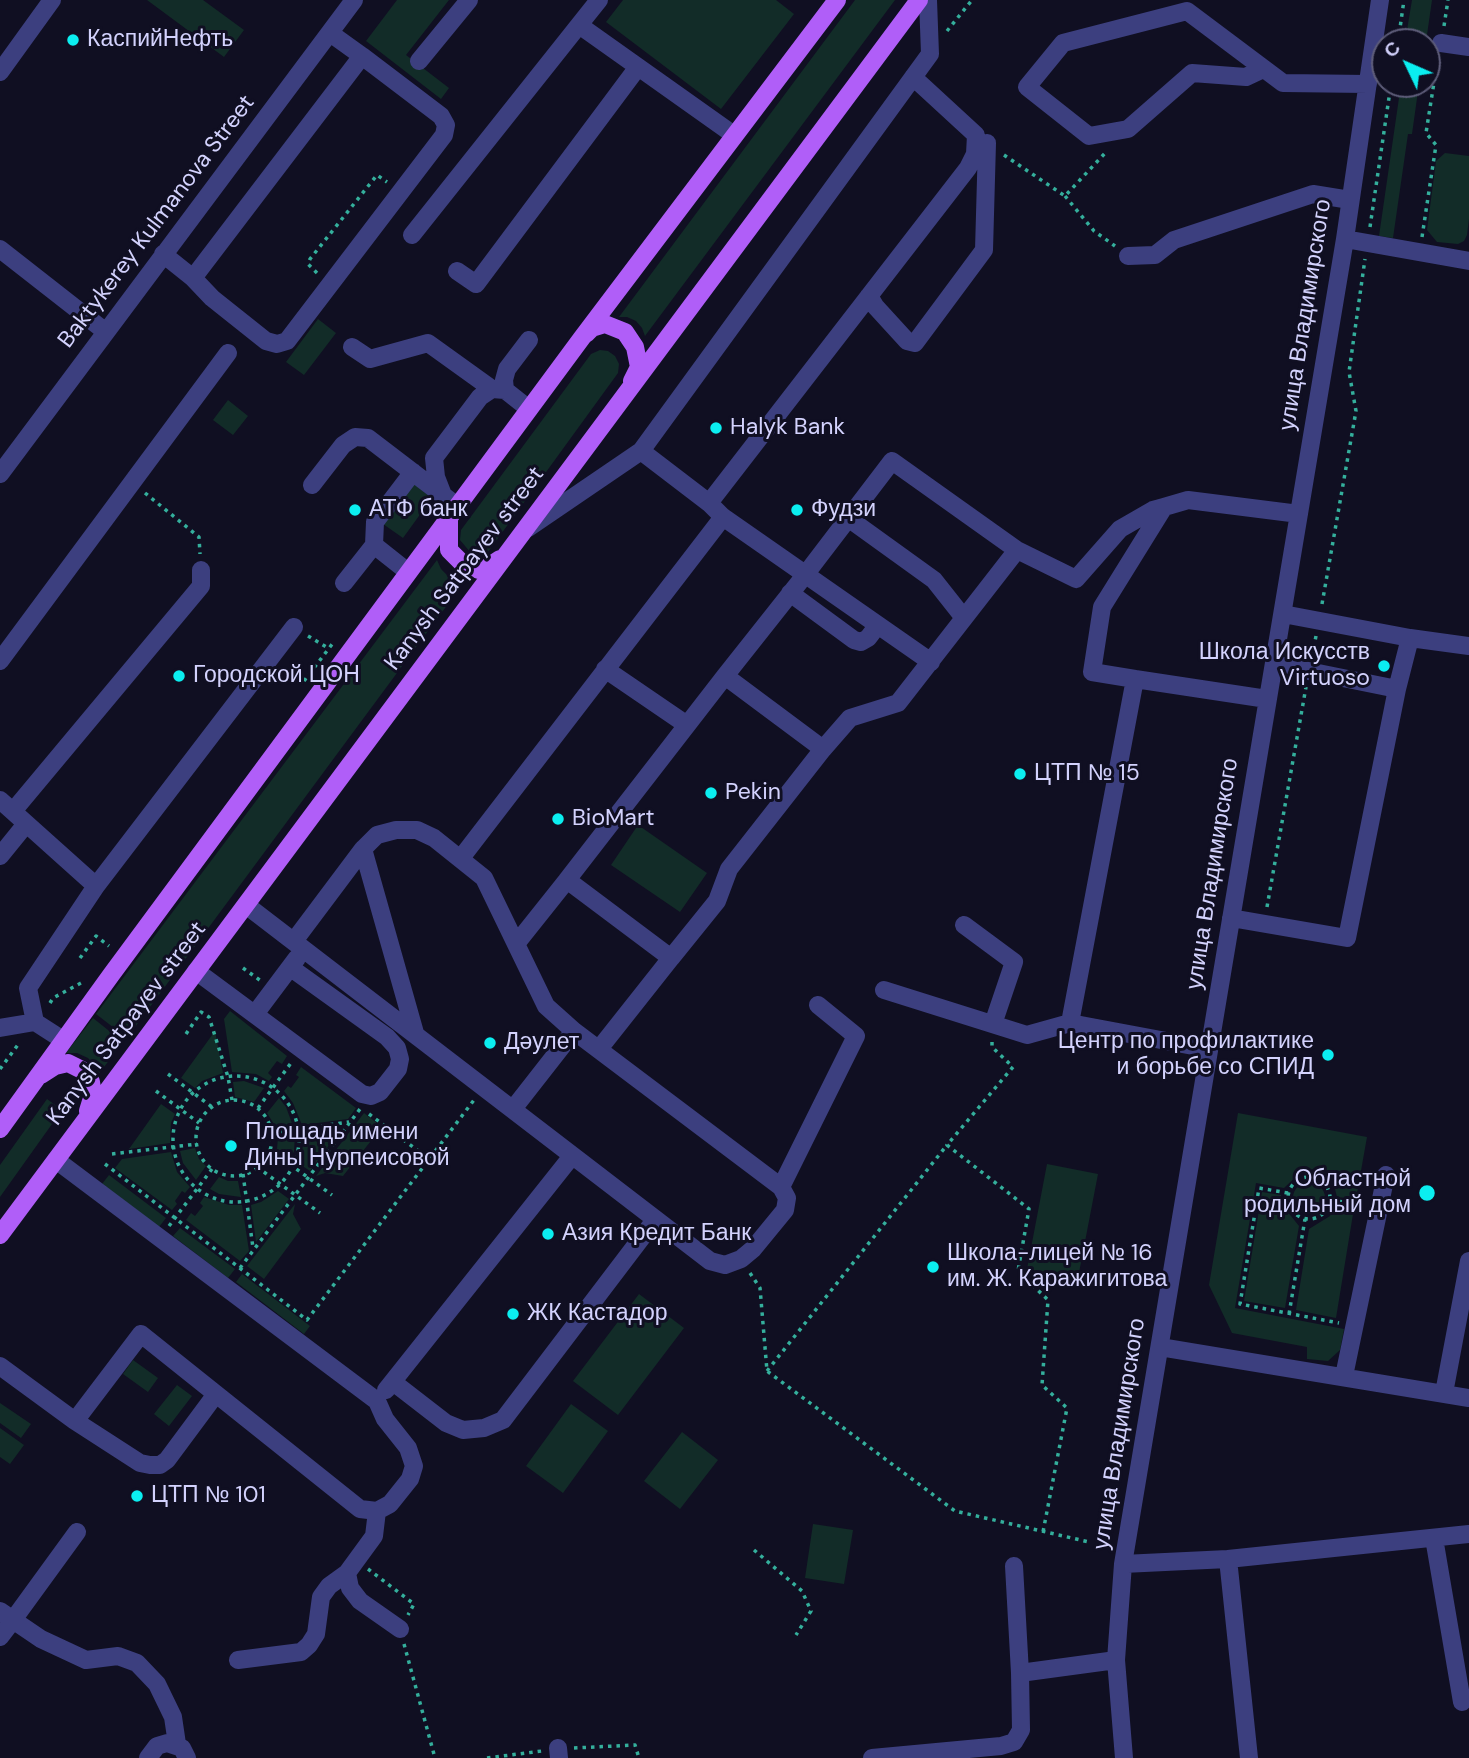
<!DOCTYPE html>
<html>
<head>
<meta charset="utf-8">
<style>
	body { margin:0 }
	#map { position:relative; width:1469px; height:1758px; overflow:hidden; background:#100f22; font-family:"DM Sans",sans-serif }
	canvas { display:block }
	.north { position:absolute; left:1371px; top:28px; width:70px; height:70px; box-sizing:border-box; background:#100f22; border:2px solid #5e5d7a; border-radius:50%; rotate:314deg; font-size:19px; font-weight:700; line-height:28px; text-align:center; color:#d3d2fd }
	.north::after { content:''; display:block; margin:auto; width:24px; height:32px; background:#0beef0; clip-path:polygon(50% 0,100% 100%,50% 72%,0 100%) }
</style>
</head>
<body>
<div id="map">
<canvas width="1469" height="1758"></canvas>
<div class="north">С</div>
</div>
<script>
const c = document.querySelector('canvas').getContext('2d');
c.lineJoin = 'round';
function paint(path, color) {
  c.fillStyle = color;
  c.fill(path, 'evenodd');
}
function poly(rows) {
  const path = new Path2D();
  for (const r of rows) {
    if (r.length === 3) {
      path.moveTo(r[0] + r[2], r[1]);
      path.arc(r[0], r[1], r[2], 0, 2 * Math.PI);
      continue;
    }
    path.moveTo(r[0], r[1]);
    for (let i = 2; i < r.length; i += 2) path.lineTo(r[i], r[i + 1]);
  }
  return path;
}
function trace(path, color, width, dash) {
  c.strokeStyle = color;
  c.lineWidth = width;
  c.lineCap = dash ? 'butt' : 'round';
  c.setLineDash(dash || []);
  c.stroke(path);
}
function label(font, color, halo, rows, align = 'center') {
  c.font = font + ' "DM Sans",sans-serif';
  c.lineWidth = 6;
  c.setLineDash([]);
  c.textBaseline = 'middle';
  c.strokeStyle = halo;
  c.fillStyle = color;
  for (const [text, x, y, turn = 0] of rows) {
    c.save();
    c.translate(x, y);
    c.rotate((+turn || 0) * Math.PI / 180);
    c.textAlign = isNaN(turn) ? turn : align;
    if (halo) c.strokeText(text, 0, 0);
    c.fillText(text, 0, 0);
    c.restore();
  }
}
const green = poly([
	[147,0,203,0,244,30,224,57],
	[397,0,449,0,406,55,449,88,441,99,366,41],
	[623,0,776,0,794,14,721,109,606,22],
	[855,0,895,0,645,336,642,328,636,321,627,317,619,317],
	[1412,0,1432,0,1426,42,1405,42],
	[1401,84,1419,84,1412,134,1408,134,1393,238,1379,236],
	[1445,153,1469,156,1469,219,1467,235,1464,241,1458,244,1437,242,1427,230,1436,161],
	[318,319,336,333,304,375,286,362],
	[600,350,608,351,615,356,619,364,618,373,488,552,480,556,471,553,460,540,461,530,591,354],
	[228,400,248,416,233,435,213,420],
	[413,483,432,498,403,538,383,524],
	[437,560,441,569,448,576,455,580,465,581,127,1038,96,1014],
	[638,825,707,873,680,912,611,865],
	[230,1011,287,1056,282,1064,277,1061,268,1073,272,1077,269,1081,256,1074,232,1072,224,1019],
	[93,1018,123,1042,98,1075,95,1066,88,1058,77,1053,66,1053],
	[215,1031,223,1073,202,1081,195,1088,181,1078],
	[301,1067,356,1108,348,1119,302,1125,293,1103,284,1091,288,1086,291,1088,299,1077,296,1075],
	[244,1081,264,1088,254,1102,235,1097,233,1082],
	[279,1098,286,1107,293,1126,277,1129,267,1113],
	[47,1099,62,1110,0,1197,0,1165],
	[161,1104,175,1114,171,1123,170,1143,129,1149],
	[364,1113,382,1127,343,1176,325,1173,316,1176],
	[1238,1113,1367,1137,1356,1199,1337,1197,1334,1185,1327,1175,1314,1169,1301,1172,1284,1188,1256,1183,1235,1308,1344,1329,1340,1350,1328,1361,1307,1359,1307,1347,1232,1333,1209,1285],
	[341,1129,310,1171,298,1163,302,1154,304,1133],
	[295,1135,294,1151,291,1158,277,1149,278,1137],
	[195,1148,199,1159,206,1166,196,1180,183,1163,180,1151],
	[171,1152,177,1172,190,1187,185,1193,182,1191,175,1201,177,1204,172,1210,115,1168,122,1159],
	[1047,1164,1098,1174,1078,1278,1027,1269],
	[109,1175,166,1218,159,1227,102,1184],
	[219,1177,228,1181,238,1181,241,1197,219,1194,210,1189],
	[1309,1198,16],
	[278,1191,289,1199,256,1242,251,1205,261,1202],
	[1262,1192,1281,1195,1283,1206,1299,1226,1285,1308,1244,1301],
	[204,1197,229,1205,242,1205,249,1251,240,1261,186,1220,191,1213,195,1216,203,1206,200,1203],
	[295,1204,293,1214,301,1229,264,1279,247,1266],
	[1335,1206,1354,1208,1336,1318,1296,1310,1309,1229,1330,1216],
	[180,1228,235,1269,228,1278,173,1236],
	[242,1274,310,1326,304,1334,236,1282],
	[639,1294,684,1328,618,1415,573,1381],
	[133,1360,158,1378,148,1392,123,1374],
	[177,1385,192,1396,169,1426,154,1414],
	[0,1403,31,1424,21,1438,0,1423],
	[571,1404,608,1431,563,1493,526,1466],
	[0,1428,24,1445,10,1464,0,1457],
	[682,1432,718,1460,680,1509,644,1481],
	[813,1524,853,1530,844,1584,805,1578]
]);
const path = poly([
	[1444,26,1448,0],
	[947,31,972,0],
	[1398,42,1404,0],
	[1004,155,1065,196,1107,151],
	[1065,196,1094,231,1115,246],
	[1370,227,1391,84],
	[1422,237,1436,145,1426,133,1438,57],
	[317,273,308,264,310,259,377,175,387,182],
	[145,493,199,537,200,554],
	[1322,604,1356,411,1349,372,1365,259],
	[308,636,328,648],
	[1312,656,1316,636],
	[304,681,333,643],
	[1267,907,1306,687],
	[80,958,96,936,109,946],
	[243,968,261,981],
	[50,1003,53,998,81,983],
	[186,1034,201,1012,209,1017,228,1077,232,1100],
	[992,1042,992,1047,1013,1067,947,1145,1029,1209,1018,1271,1048,1300,1042,1385,1067,1408,1043,1532],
	[0,1069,20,1042],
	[168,1074,212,1107],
	[236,1139,63],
	[156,1091,199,1123],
	[234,1138,38],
	[258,1108,291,1063],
	[369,1114,429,1159],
	[271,1133,349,1122],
	[269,1149,332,1195],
	[112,1154,197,1144],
	[105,1164,307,1320,474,1100],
	[257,1167,320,1213],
	[243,1174,253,1248],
	[1309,1198,21],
	[1288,1193,1259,1188,1240,1304,1339,1323],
	[1330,1200,1363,1205],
	[169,1226,212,1169],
	[240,1268,360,1109],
	[750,1273,760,1288,767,1371,955,1511,1089,1542],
	[1289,1314,1305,1219],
	[767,1371,947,1145],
	[754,1550,802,1591,811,1611,796,1635],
	[368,1569,414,1604,408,1615],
	[404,1644,435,1758],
	[574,1748,635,1745,639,1758],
	[487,1758,542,1751]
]);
const minor = poly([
	[599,0,579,25,734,135],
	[330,33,362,56],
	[1441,43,1469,47],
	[419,61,469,0],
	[1263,69,1246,77,1192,73,1128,129,1089,136,1027,87,1063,43,1187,11,1283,83,1368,84],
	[0,72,52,0],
	[412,235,579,25],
	[1345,239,1469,261],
	[0,249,106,332],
	[163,254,193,278,212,298,266,341,277,344,287,341,444,135,446,125,441,116,362,56,193,278],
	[1128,256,1155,255,1174,240,1313,194,1350,200],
	[457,271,476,284,638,67],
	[869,296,875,306,907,341,915,343,984,250,987,143],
	[529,340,507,369,504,380,505,390,529,409],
	[352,347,370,359,428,343,492,389],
	[641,451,709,503,723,517,931,662],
	[0,474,354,0],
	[312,485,343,445,355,437,368,438,457,506],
	[443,495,436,477,434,458,480,397,492,389,505,390],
	[709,503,968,168,975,154,976,135,913,77],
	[848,518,934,580,964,618],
	[528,528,641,451,930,54,928,0],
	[374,545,375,522,413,472],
	[1017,550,1076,579,1120,529,1153,510,1164,507],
	[344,583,374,545,408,572],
	[790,593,854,640,861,642,868,638,878,625],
	[1283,614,1410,638,1469,646],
	[0,661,228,353],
	[605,669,687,725],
	[1135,679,1092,672,1102,607,1164,507,1188,500,1299,514],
	[1397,689,1410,638],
	[0,800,96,886],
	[14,810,201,586,201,570],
	[363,849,415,1033],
	[0,856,26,824],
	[461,858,723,517],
	[246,905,710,1261,725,1265,741,1259,753,1249,785,1210,787,1198,781,1187,574,1031,546,1006,484,878,434,838,417,830,396,830,377,835,363,849,294,941],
	[1231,918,1347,938,1397,689,1274,664],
	[964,925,1014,962,993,1024],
	[516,944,567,880],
	[671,958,717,901,729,869,823,749],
	[196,971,362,1094,371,1096,380,1092,398,1069,400,1059,397,1048,387,1037,291,968],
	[884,990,1027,1035,1070,1023],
	[255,1014,297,958],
	[0,1028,35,1022],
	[63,1040,35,1022,28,988,96,886,294,627],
	[599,1049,671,958,567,880,725,676,805,575,892,461,1017,550,898,703,850,718,823,749,725,676],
	[1209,1049,1070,1023,1135,679,1267,699],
	[513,1109,574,1031],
	[56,1160,377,1401,385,1419,408,1448,414,1466,410,1479,390,1504,377,1511,374,1536,347,1573,350,1588,360,1601,400,1629],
	[781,1187,856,1036,818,1005],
	[1160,1347,1469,1398],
	[0,1366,75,1421,141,1334,360,1509,377,1511],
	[1344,1376,1386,1175],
	[393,1382,446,1423,463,1430,484,1428,503,1420,655,1220],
	[386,1390,572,1156],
	[1444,1393,1469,1261],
	[75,1421,140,1463,150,1465,160,1465,167,1460,216,1394],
	[1434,1538,1462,1702],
	[1228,1559,1249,1758],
	[1123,1564,1228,1559,1469,1534],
	[1014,1566,1020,1673],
	[0,1611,13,1620,77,1532],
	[0,1637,13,1620,41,1639,86,1660,118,1656,137,1663,157,1684,173,1717,177,1744],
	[238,1660,301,1652,309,1645,316,1634,321,1597,329,1586,347,1573],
	[558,1748,559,1758],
	[148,1758,157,1746,167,1743,182,1748,187,1758],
	[872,1758,1001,1746,1014,1742,1021,1730,1020,1673,1116,1660],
	[1124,1758,1116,1660,1123,1564,1345,239,1380,0]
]);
const major = poly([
	[586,334,592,328,605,324,625,332,635,347,639,367,632,381],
	[449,517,449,550,464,565,482,571,500,559],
	[41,1075,55,1066,68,1063,82,1070,91,1082,93,1095,88,1111],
	[0,1129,111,975,581,339,837,0],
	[0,1235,919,0]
]);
const markers = [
	[73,40,7,"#0beef0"],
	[716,428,7,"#0beef0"],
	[355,510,7,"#0beef0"],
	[797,510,7,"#0beef0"],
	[1384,666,7,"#0beef0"],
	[179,676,7,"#0beef0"],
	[1020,774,7,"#0beef0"],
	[711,793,7,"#0beef0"],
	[558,819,7,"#0beef0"],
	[490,1043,7,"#0beef0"],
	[1328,1055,7,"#0beef0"],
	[231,1146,7,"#0beef0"],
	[1427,1193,9,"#0beef0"],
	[548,1234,7,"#0beef0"],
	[933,1267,7,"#0beef0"],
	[513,1314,7,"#0beef0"],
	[137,1496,7,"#0beef0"]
];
const poiNames = [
	["КаспийНефть",87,40],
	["Halyk Bank",730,428],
	["АТФ банк",369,510],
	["Фудзи",811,510],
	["Школа Искусств",1370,653,"right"],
	["Virtuoso",1370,679,"right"],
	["Городской ЦОН",193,676],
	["ЦТП № 15",1034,774],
	["Pekin",725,793],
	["BioMart",572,819],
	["Центр по профилактике",1314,1042,"right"],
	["и борьбе со СПИД",1314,1068,"right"],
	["Дәулет",504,1043],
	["Площадь имени",245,1133],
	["Дины Нурпеисовой",245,1159],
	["Областной",1411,1180,"right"],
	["родильный дом",1411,1206,"right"],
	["Азия Кредит Банк",562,1234],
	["Школа-лицей № 16",947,1254],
	["им. Ж. Каражигитова",947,1280],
	["ЖК Кастадор",527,1314],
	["ЦТП № 101",151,1496]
];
const streetNames = [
	["Baktykerey Kulmanova Street",157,222,-53],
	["улица Владимирского",1306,315,-81],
	["Kanysh Satpayev street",465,569,-53],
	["улица Владимирского",1213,874,-81],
	["Kanysh Satpayev street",127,1024,-53],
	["улица Владимирского",1120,1434,-81]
];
paint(green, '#122c28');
trace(path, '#34af9c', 3.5, [3.5, 5]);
trace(minor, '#3c3f7f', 18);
trace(major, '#b05ef8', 18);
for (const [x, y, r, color] of markers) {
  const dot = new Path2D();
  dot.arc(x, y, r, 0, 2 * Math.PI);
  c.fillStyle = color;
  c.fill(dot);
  trace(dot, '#100f22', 2.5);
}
label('23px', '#d3d2fd', '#100f22', poiNames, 'left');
label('23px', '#d3d2fd', '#100f22', streetNames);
</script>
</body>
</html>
